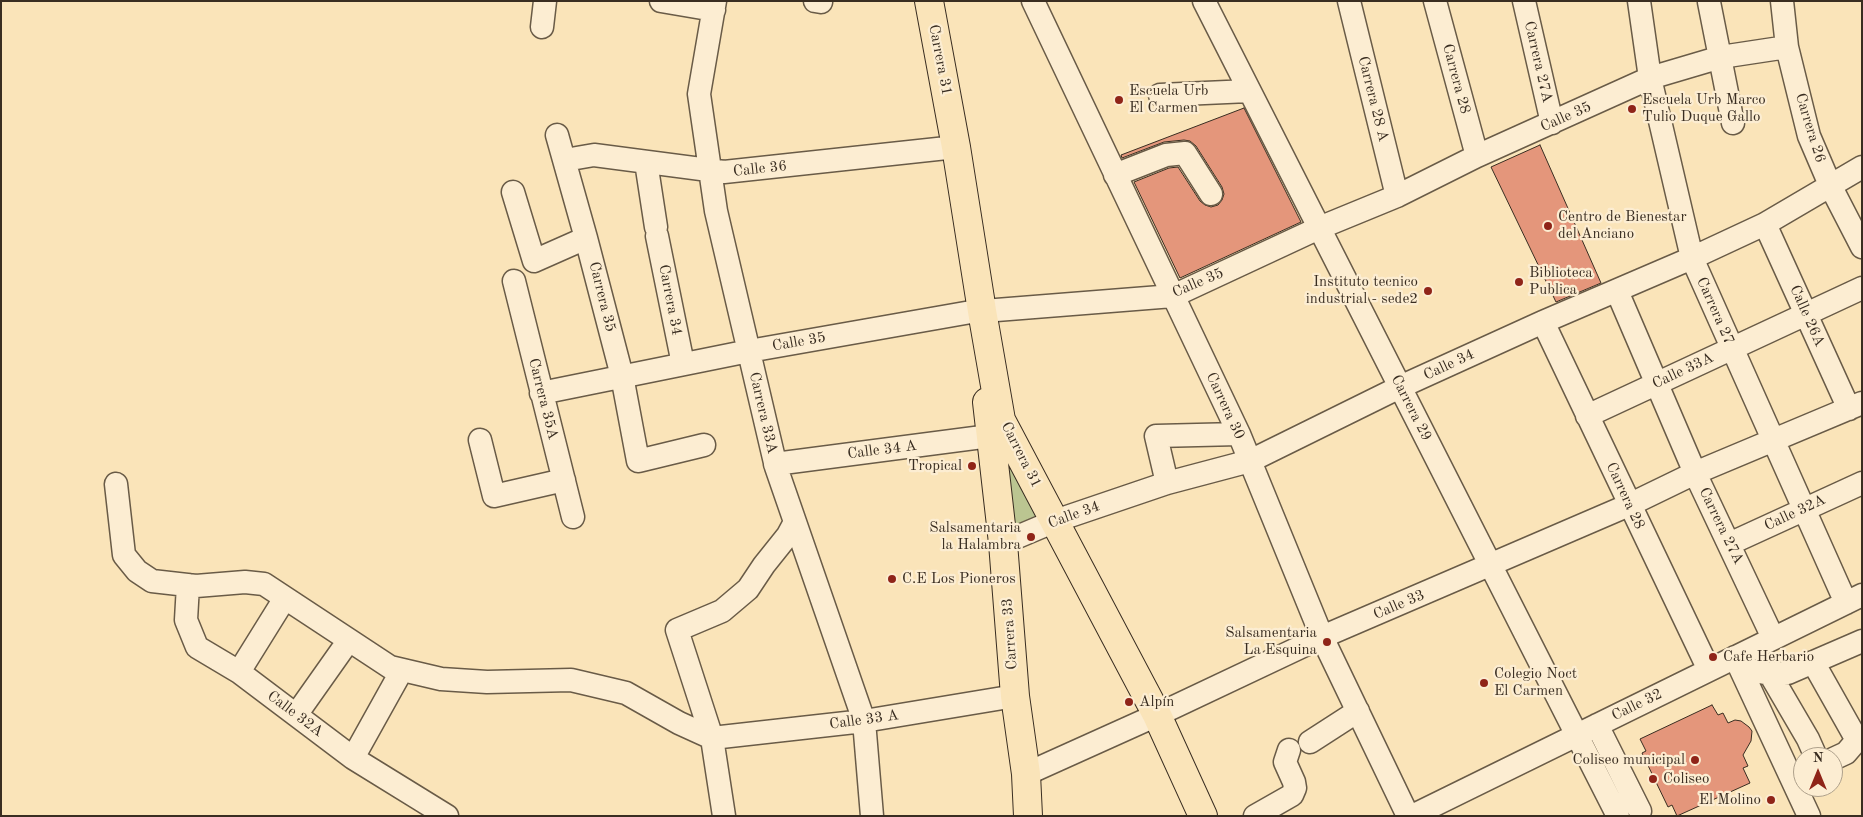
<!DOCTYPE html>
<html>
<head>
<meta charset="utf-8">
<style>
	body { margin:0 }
	#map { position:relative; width:1863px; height:817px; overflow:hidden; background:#fae4b9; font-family:"Old Standard TT",serif }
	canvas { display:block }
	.frame { position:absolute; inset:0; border:2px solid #392d21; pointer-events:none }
	.north { position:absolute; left:1793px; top:747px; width:50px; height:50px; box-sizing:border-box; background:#fcedd2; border:1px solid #aea08b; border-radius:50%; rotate:0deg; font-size:14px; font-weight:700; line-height:20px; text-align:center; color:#392d21 }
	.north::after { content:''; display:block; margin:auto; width:18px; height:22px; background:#8f2418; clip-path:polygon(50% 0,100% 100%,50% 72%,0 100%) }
</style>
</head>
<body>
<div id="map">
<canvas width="1863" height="817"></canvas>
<div class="frame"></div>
<div class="north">N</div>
</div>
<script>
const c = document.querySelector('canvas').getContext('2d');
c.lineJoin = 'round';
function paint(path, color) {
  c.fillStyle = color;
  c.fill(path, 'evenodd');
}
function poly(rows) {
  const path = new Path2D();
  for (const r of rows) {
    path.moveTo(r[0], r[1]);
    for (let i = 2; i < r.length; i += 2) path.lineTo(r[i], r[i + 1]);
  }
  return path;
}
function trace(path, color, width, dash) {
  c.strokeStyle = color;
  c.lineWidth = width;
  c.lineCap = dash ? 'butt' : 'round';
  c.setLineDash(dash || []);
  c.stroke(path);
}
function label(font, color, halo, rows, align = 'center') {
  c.font = font + ' "Old Standard TT",serif';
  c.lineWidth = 4.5;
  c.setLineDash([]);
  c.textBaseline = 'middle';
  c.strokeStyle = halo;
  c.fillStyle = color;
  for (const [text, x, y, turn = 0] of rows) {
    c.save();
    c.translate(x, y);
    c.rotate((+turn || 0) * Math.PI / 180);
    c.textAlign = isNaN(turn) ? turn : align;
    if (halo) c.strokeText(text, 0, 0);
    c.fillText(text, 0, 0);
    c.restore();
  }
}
const green = poly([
	[1003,442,1043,514,1010,529]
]);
const building = poly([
	[1244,108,1301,222,1180,278,1134,182,1169,168,1178,167,1200,201,1205,205,1211,207,1218,205,1222,200,1224,194,1222,187,1196,146,1190,141,1184,140,1164,142,1122,158,1121,155,1244,108],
	[1540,145,1601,283,1556,302,1491,167,1540,145],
	[1712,705,1718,715,1723,713,1728,723,1735,720,1741,721,1749,727,1752,731,1751,741,1743,755,1748,766,1743,768,1750,783,1677,816,1672,805,1668,807,1642,753,1646,751,1640,739,1712,705]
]);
const minor = poly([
	[661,1,714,10],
	[715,1,699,94,716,211,776,467,864,721,872,816],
	[815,1,821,2],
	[1033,1,1239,434,1322,637,1408,816],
	[1204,1,1618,816],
	[1349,1,1397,196],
	[1435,1,1477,156],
	[1524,1,1552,123],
	[1639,1,1650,78,1692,258,1846,603],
	[1782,1,1787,47,1809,136,1830,185,1862,247],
	[1709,2,1733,123],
	[542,27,545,1],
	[1160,95,1249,91],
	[557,135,586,238,622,376,638,461,704,445],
	[565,160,594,155,724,172,956,147],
	[646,162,656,227],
	[1115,175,1166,155,1185,153,1211,194],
	[513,192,534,261,586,238],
	[1765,224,1849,409],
	[657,236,683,364],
	[514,281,573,517],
	[1617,291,1695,473,1773,638],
	[1543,322,1709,670],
	[541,393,749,351,971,312,1173,296,1319,228,1397,196,1477,156,1650,78,1721,57,1787,47],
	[1587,416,1862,288],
	[480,440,494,496,564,480],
	[775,464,990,436],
	[1167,483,1156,436,1239,434],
	[116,484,124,555,137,571,152,581,196,586,245,582,264,584,390,667,441,679,487,682,571,680,626,693,679,723,712,738],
	[1003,543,1055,521,1167,483,1250,461,1400,387,1543,322,1692,258,1765,224,1862,167],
	[1729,544,1862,483],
	[188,585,186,620,197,647,239,672,353,758,447,816],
	[1735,657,1809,816],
	[1813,662,1857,740,1846,753,1833,759],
	[239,672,285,598],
	[1744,674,1755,671,1770,674,1788,673,1862,641],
	[1770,674,1808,739,1816,757],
	[296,715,349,640],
	[1597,725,1640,811],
	[712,738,864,721,1015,696],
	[1310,742,1358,711],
	[353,758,402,670],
	[1026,774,1157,715,1322,637,1629,505,1695,473,1862,403],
	[724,816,712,738,677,630,722,611,748,589,764,565,788,535,795,522],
	[1255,816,1292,795,1295,788,1294,782,1285,762,1289,750],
	[1412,816,1862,595]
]);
const major = poly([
	[929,1,956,147,982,311,1001,420,1157,715,1203,816],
	[987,402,1003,543,1015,696,1026,774,1028,816]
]);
const markers = [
	[1119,100,5,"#8f2418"],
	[1632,109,5,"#8f2418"],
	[1548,226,5,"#8f2418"],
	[1519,282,5,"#8f2418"],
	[1428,291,5,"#8f2418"],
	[972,466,5,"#8f2418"],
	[1031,537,5,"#8f2418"],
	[892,579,5,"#8f2418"],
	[1327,642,5,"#8f2418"],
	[1713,657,5,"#8f2418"],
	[1484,683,5,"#8f2418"],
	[1129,702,5,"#8f2418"],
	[1695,760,5,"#8f2418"],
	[1653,779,5,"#8f2418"],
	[1771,800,5,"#8f2418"]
];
const streetNames = [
	["Carrera 31",940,60,79],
	["Carrera 27A",1538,62,77],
	["Carrera 28",1456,79,75],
	["Carrera 28 A",1373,99,76],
	["Calle 35",1566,117,-24],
	["Carrera 26",1810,128,73],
	["Calle 36",760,169,-6],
	["Calle 35",1198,283,-23],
	["Carrera 35",602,297,76],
	["Carrera 34",670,300,79],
	["Carrera 27",1715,311,66],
	["Calle 26A",1807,316,66],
	["Calle 35",799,342,-10],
	["Calle 34",1449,365,-25],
	["Calle 33A",1683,371,-25],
	["Carrera 35A",543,399,76],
	["Carrera 30",1225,406,65],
	["Carrera 29",1411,408,63],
	["Carrera 33A",763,413,77],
	["Calle 34 A",882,450,-7],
	["Carrera 31",1021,455,63],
	["Carrera 28",1625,496,65],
	["Calle 32A",1795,513,-25],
	["Calle 34",1074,515,-20],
	["Carrera 27A",1721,526,64],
	["Calle 33",1399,605,-23],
	["Carrera 33",1010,634,-94],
	["Calle 32",1637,705,-26],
	["Calle 32A",295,714,37],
	["Calle 33 A",864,720,-8]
];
const poiNames = [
	["Escuela Urb",1129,91],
	["El Carmen",1129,108],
	["Escuela Urb Marco",1642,100],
	["Tulio Duque Gallo",1642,117],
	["Centro de Bienestar",1558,217],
	["del Anciano",1558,234],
	["Biblioteca",1529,273],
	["Publica",1529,290],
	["Instituto tecnico",1418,282,"right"],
	["industrial - sede2",1418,299,"right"],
	["Tropical",962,466,"right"],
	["Salsamentaria",1021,528,"right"],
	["la Halambra",1021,545,"right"],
	["C.E Los Pioneros",902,579],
	["Salsamentaria",1317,633,"right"],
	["La Esquina",1317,650,"right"],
	["Cafe Herbario",1723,657],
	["Colegio Noct",1494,674],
	["El Carmen",1494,691],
	["Alpín",1139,702],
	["Coliseo municipal",1685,760,"right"],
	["Coliseo",1663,779],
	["El Molino",1761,800,"right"]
];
paint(green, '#bbc591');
paint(building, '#e4967b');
trace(building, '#392d21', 1);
trace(minor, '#695b47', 25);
trace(major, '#392d21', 30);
trace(minor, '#fcedd2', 22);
trace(major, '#fae4b9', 28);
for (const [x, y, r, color] of markers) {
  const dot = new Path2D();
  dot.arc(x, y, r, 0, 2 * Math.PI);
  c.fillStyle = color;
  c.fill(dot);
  trace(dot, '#fcedd2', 2);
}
label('15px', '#392d21', '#fcedd2', streetNames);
label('15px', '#392d21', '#fcedd2', poiNames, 'left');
</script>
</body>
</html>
